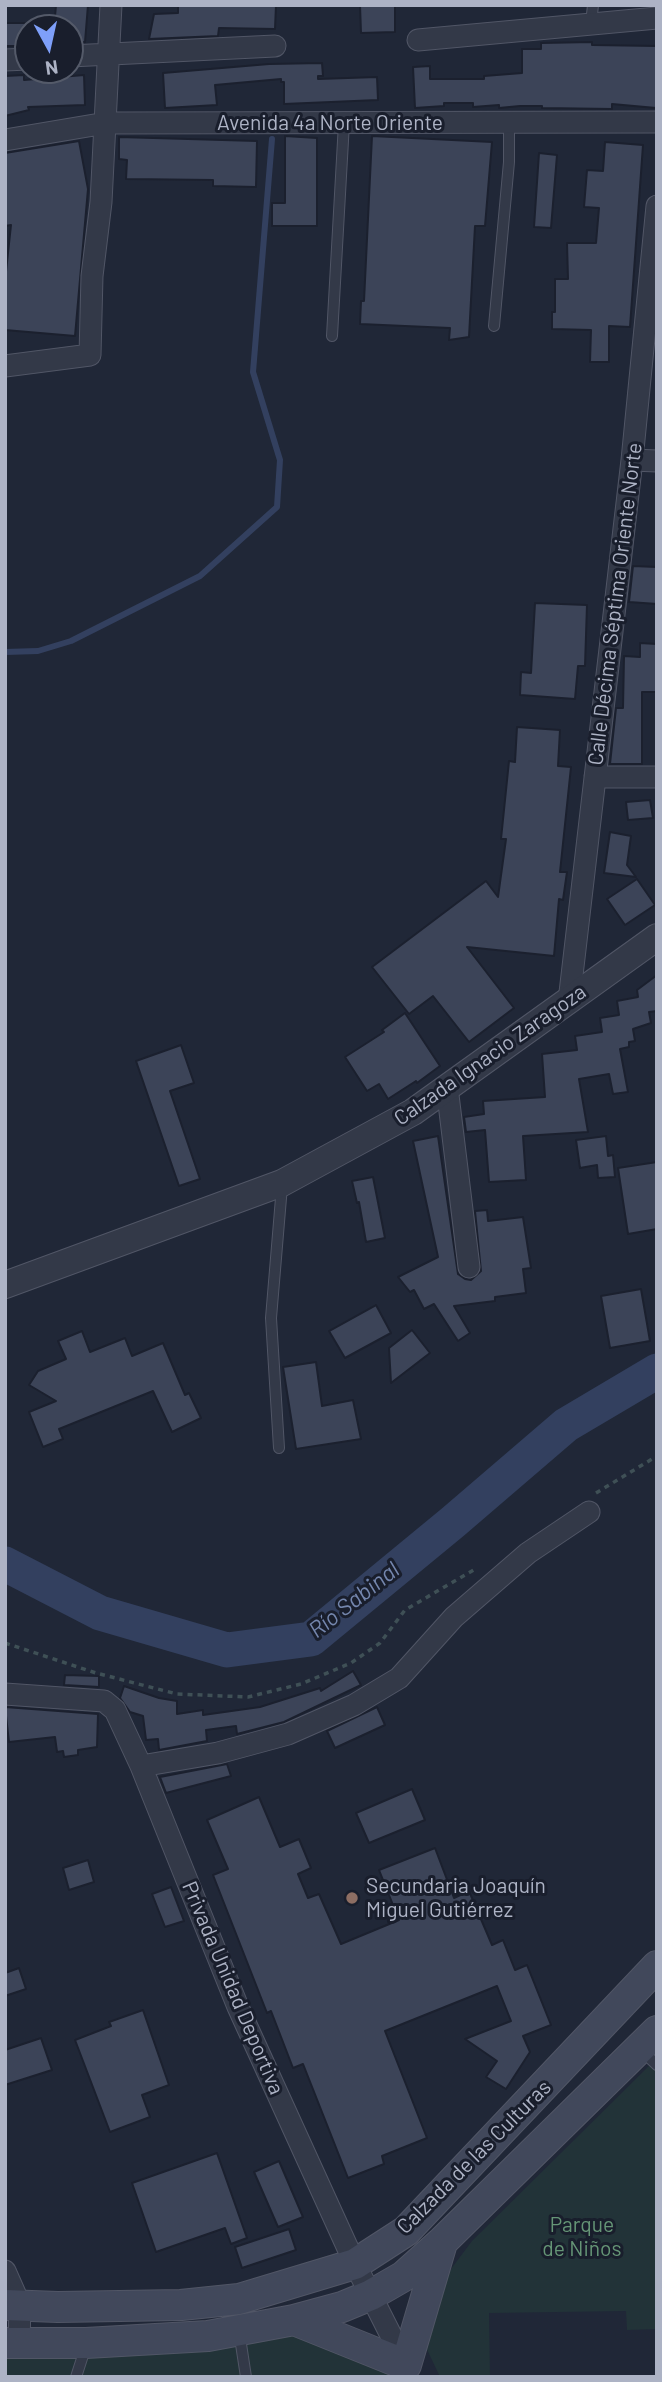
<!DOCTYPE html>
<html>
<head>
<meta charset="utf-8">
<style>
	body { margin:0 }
	#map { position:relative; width:662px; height:2382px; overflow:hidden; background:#202737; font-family:Barlow,sans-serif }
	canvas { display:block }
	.frame { position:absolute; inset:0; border:7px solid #adb3c5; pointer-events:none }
	.north { position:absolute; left:14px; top:14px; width:70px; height:70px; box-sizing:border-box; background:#191e2c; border:2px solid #545a69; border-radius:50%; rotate:172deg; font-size:19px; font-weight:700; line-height:28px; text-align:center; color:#adb3c5 }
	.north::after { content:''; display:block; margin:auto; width:24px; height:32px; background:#7e9ff9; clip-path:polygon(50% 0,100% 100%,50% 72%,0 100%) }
</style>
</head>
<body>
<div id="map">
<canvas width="662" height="2382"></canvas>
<div class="frame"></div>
<div class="north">N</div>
</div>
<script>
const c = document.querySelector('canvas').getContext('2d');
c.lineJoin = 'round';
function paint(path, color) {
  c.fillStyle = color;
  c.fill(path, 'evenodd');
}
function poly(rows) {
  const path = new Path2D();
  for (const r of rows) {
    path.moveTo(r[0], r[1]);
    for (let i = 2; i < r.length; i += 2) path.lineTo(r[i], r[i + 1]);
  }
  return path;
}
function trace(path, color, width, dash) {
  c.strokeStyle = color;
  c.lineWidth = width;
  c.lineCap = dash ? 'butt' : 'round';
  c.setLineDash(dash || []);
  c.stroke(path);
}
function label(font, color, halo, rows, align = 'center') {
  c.font = font + ' Barlow,sans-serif';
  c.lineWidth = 6;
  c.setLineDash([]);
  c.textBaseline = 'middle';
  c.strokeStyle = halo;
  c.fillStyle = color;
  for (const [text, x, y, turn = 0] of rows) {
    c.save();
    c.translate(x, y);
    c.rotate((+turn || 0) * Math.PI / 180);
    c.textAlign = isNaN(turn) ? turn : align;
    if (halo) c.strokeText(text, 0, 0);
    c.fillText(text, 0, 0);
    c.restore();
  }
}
const green = poly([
	[657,2058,657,2329,627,2330,626,2311,489,2313,490,2377,440,2377,423,2341,427,2301,472,2241],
	[301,2333,399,2377,5,2377,5,2353]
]);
const stream = poly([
	[5,652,38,651,71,641,200,576,277,507,280,460,253,372,272,139]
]);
const river = poly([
	[5,1564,100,1613,227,1650,311,1639,453,1522,566,1425,657,1371]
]);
const building = poly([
	[56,5,88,5,85,42,70,43,70,28,54,28,56,5],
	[178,5,276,5,275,29,219,28,218,36,149,39,154,14,178,13,178,5],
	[360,5,395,5,395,32,361,33,360,5],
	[5,23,28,23,28,46,5,46,5,23],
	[592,42,592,45,657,46,656,108,612,104,612,109,542,108,542,106,520,106,499,108,499,105,473,107,473,103,444,103,444,106,415,108,413,67,430,66,430,79,484,79,484,76,522,73,522,49,541,49,541,43,592,42],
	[322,63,323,76,318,76,318,79,377,77,378,100,284,104,284,82,281,82,281,79,215,85,217,105,165,108,163,73,269,64,322,63],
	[24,75,24,80,84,75,85,105,28,107,29,110,5,116,5,76,24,75],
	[285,136,317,138,317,226,272,226,272,203,285,203,285,136],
	[372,136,492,142,485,226,475,226,469,337,449,340,450,328,360,324,361,301,364,301,372,136],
	[119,137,257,141,256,187,213,186,213,180,126,179,127,160,119,159,119,137],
	[79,141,88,189,75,336,5,330,5,281,11,225,5,226,5,153,79,141],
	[605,142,643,145,630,327,609,326,609,362,590,362,591,330,552,329,552,312,555,312,555,279,568,279,567,243,596,243,599,208,584,207,587,170,603,171,605,142],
	[539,153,557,155,551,228,534,227,539,153],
	[633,566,657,567,657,604,629,602,633,566],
	[535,603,587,605,585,666,578,666,575,699,520,695,521,672,531,673,535,603],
	[640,643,657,644,657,692,642,692,642,764,610,764,616,708,623,708,624,656,640,657,640,643],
	[517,727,560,730,558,766,571,767,560,872,567,872,563,900,559,899,554,956,467,947,514,1008,469,1042,433,996,409,1014,372,967,486,881,498,897,506,839,501,839,509,761,515,762,517,727],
	[650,800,653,818,628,820,626,802,650,800],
	[610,832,631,836,627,865,636,877,604,873,610,832],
	[637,879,655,905,625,925,607,899,637,879],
	[657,975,657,1011,649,1012,651,1023,633,1029,635,1041,629,1042,629,1047,620,1049,628,1092,613,1094,609,1074,579,1079,588,1132,523,1136,526,1180,489,1182,485,1130,466,1132,464,1117,484,1114,483,1101,545,1097,542,1054,577,1050,575,1036,602,1032,600,1018,619,1015,617,1001,638,997,637,990,657,975],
	[405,1013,440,1066,417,1083,416,1081,388,1099,379,1084,367,1091,345,1057,384,1032,382,1030,405,1013],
	[181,1045,194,1083,170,1091,200,1179,179,1186,136,1061,181,1045],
	[438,1136,458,1274,465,1279,471,1280,481,1271,475,1211,487,1210,488,1221,523,1217,531,1268,523,1269,526,1293,495,1297,495,1301,454,1306,470,1333,458,1341,434,1304,424,1309,414,1290,410,1292,398,1277,438,1257,413,1141,438,1136],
	[606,1136,608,1156,613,1155,615,1177,598,1178,597,1165,580,1168,576,1140,606,1136],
	[657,1162,657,1229,628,1234,618,1168,657,1162],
	[373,1177,385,1238,366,1242,359,1202,357,1203,352,1181,373,1177],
	[641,1289,650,1341,610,1348,601,1296,641,1289],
	[376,1305,391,1333,345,1358,329,1331,376,1305],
	[412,1330,430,1353,391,1383,389,1348,412,1330],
	[82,1331,90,1352,125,1338,132,1356,163,1343,185,1395,189,1393,201,1418,172,1432,153,1391,59,1429,63,1439,43,1447,29,1412,56,1401,29,1385,38,1371,66,1359,58,1341,82,1331],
	[316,1362,322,1406,353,1400,361,1439,296,1449,283,1367,316,1362],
	[353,1671,361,1685,284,1722,237,1734,236,1726,206,1730,207,1741,159,1750,158,1739,146,1740,143,1716,130,1712,120,1698,124,1686,159,1698,177,1701,177,1714,203,1710,203,1715,260,1707,320,1688,321,1691,353,1671],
	[65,1675,99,1676,99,1687,64,1685,65,1675],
	[5,1707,98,1714,97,1747,78,1750,78,1755,64,1757,63,1751,57,1752,55,1737,9,1742,5,1707],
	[377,1707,385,1725,335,1748,327,1731,377,1707],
	[227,1764,231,1776,166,1793,160,1777,227,1764],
	[412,1789,425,1820,369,1843,356,1813,412,1789],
	[259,1797,280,1847,299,1839,311,1868,298,1874,308,1898,319,1894,341,1944,399,1920,379,1870,435,1848,454,1898,469,1891,492,1945,503,1940,515,1970,527,1965,551,2025,523,2036,530,2052,506,2089,486,2077,497,2061,465,2039,511,2021,497,1986,385,2031,427,2138,382,2156,384,2164,348,2178,303,2064,293,2068,271,2011,267,2013,213,1875,228,1869,207,1820,259,1797],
	[88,1860,94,1882,69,1890,63,1868,88,1860],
	[171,1887,184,1921,165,1927,152,1894,171,1887],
	[19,1968,26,1989,5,1996,5,1973,19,1968],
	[143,2010,169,2085,142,2095,150,2117,110,2132,75,2040,111,2026,109,2022,143,2010],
	[41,2038,52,2070,5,2085,5,2050,41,2038],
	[217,2153,247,2238,231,2244,225,2228,156,2252,132,2183,217,2153],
	[279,2161,303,2217,278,2227,254,2172,279,2161],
	[289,2229,296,2250,242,2268,235,2247,289,2229]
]);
const path = poly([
	[596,1493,657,1456],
	[5,1643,96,1673,177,1694,248,1697,301,1684,351,1663,380,1643,405,1610,477,1568]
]);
const service = poly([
	[591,24,593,5],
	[494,326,509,162,509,122],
	[332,336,344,123],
	[279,1448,271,1318,282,1186],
	[641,2050,657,2065],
	[239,2331,246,2377],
	[76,2377,86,2346]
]);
const minor = poly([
	[418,40,657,18],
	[70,56,275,46],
	[5,60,28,59],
	[5,140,106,123,657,122],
	[5,366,90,355,92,276,101,202,111,5],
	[632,460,657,461],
	[595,777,657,777],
	[569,1001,632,460,657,206],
	[447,1087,469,1267],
	[5,1694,104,1701,115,1710,141,1766,238,2007,355,2264,408,2369],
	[141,1766,218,1753,288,1734,354,1705,399,1678,454,1617,528,1553,589,1512],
	[5,2271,20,2305,19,2343]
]);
const tertiary = poly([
	[5,1285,282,1183,413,1112,657,937]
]);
const secondary = poly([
	[5,2305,58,2307,181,2305,239,2299,355,2264,406,2231,657,1966],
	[294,2320,406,2365,442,2243],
	[5,2343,86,2343,208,2336,294,2320,342,2307,371,2295,404,2276,442,2242,657,2031]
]);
const markers = [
	[352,1898,7,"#8d6e63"]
];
const streetNames = [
	["Avenida 4a Norte Oriente",330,123],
	["Calle Décima Séptima Oriente Norte",615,604,-83],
	["Calzada Ignacio Zaragoza",490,1055,-35],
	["Privada Unidad Deportiva",233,1988,67],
	["Calzada de las Culturas",474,2157,-45]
];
const poiNames = [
	["Secundaria Joaquín",366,1886],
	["Miguel Gutiérrez",366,1910]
];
const parkNames = [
	["Parque",582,2225],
	["de Niños",582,2249]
];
const waterNames = [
	["Río Sabinal",354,1600,-38]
];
paint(green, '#223338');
trace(stream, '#33405f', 6);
trace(river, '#33405f', 35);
paint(building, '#3c4458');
trace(building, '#1b202e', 2);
trace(service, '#515666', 12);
trace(minor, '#515666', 23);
trace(tertiary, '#515666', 28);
trace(secondary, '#515666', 32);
trace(path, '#3f5056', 3.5, [5, 5]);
trace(service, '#333948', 10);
trace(minor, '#333948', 21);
trace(tertiary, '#333948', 26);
trace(secondary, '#41485b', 30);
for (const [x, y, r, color] of markers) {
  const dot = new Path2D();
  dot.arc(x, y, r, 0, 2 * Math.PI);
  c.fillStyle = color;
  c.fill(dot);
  trace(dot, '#191e2c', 2.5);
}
label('21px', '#adb3c5', '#191e2c', streetNames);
label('21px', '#adb3c5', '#191e2c', poiNames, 'left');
label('21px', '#659576', '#191e2c', parkNames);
label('italic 23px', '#7486ad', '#191e2c', waterNames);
</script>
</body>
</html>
